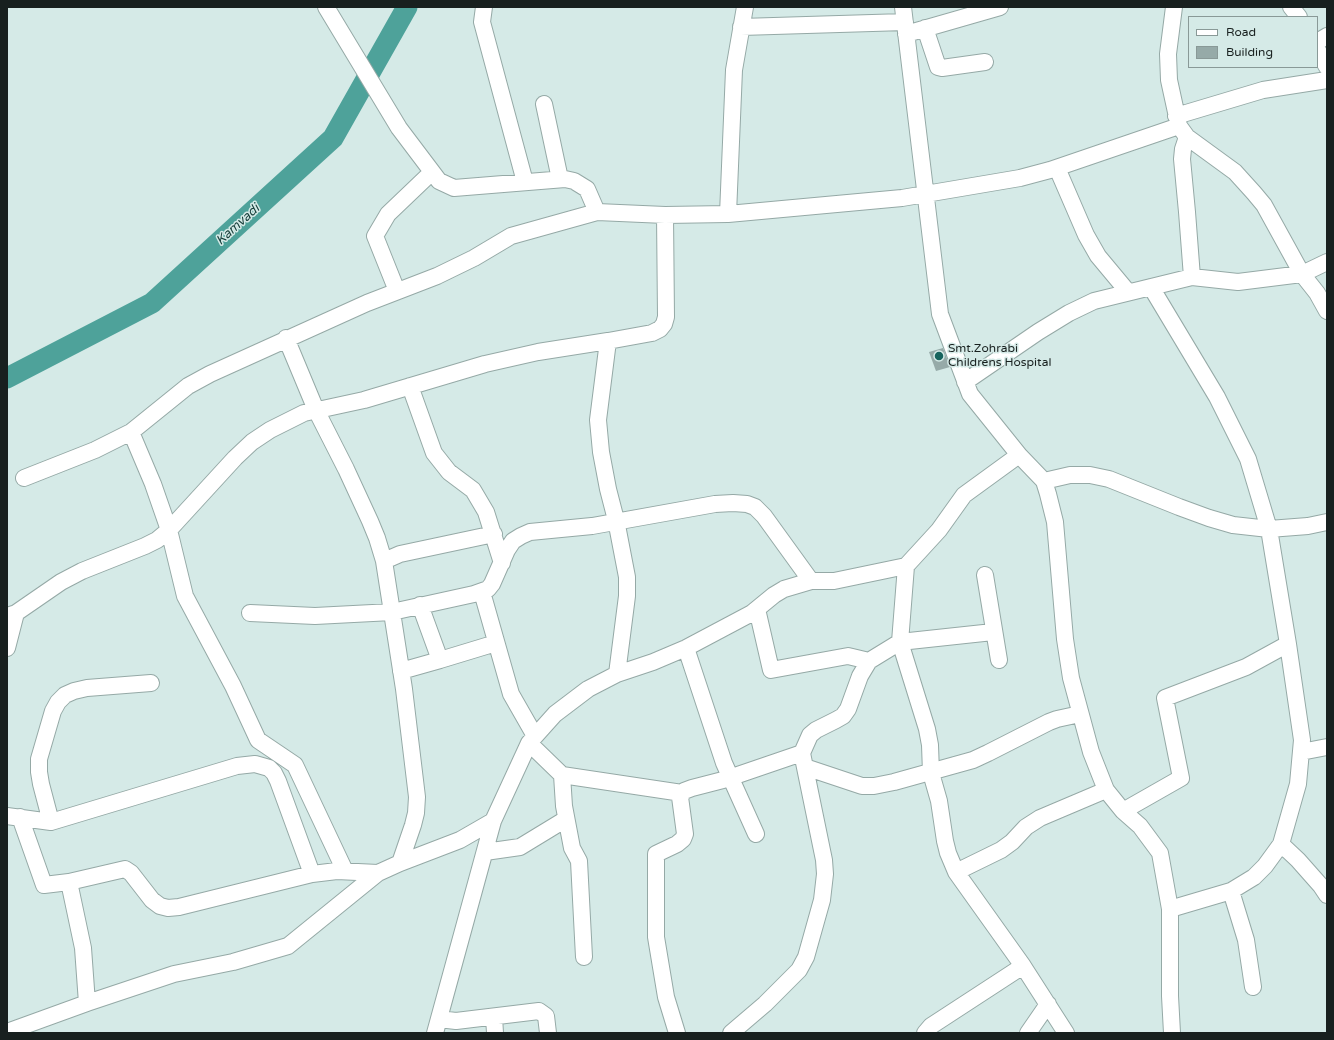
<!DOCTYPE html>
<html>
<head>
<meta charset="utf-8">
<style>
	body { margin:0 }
	#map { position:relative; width:1334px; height:1040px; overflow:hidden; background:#d5eae7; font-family:"Varela Round",sans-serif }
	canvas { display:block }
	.frame { position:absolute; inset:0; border:8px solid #18201f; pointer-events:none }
	.legend { position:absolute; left:1188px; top:16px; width:130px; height:52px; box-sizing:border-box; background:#d5eae7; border:1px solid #899997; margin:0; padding:5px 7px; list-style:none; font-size:12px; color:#18201f }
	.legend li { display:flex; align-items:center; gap:8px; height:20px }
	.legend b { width:20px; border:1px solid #899997 }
</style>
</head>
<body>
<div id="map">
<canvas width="1334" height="1040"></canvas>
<div class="frame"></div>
<ul class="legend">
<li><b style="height:5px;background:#fff"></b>Road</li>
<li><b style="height:11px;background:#96aaa8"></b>Building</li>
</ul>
</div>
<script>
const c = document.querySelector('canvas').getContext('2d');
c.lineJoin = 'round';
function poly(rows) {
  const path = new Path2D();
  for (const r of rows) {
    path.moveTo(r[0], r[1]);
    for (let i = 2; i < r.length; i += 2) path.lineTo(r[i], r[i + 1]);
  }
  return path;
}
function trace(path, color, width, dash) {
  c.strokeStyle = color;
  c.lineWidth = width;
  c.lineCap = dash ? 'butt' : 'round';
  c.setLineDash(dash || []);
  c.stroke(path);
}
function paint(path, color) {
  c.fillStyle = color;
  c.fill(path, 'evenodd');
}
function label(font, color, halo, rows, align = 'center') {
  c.font = font + ' "Varela Round",sans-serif';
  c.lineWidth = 3;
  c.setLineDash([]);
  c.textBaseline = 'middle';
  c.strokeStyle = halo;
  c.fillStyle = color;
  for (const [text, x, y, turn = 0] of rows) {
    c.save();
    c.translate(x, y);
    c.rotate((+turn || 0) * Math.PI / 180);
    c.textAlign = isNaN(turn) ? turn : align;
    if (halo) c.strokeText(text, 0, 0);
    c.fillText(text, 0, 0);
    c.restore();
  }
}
const river = poly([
	[7,378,152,303,333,138,407,7]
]);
const building = poly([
	[943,348,950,367,936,371,929,352]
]);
const minor = poly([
	[326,7,399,128,439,181,454,188,565,179,574,181,587,189,597,212,665,215,728,214,902,198,1020,178,1050,170,1179,126],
	[484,7,482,22,525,182],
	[1174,7,1168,54,1169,80,1179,126,1187,137,1235,172,1254,193,1264,205,1302,274,1317,293,1327,311],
	[1291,7,1299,17],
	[741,27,905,22],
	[925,28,938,67,942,68,985,62],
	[906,34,1000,7],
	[1317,42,1327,36],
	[1317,49,1327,67],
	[544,104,560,179],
	[1176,116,1263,90,1327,80],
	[1187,137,1183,149,1182,159,1187,212,1192,277],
	[1057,168,1086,235,1098,256,1128,292],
	[728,214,734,70,745,7],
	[1151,287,1217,397,1248,459,1269,529,1288,644,1302,740,1298,784,1281,844,1265,866,1254,877,1231,891,1170,909],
	[397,291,375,236,388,214,432,172],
	[286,338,316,410,346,469,370,521,377,538,384,561,404,689,417,797,416,813,413,825,400,863],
	[608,341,652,333,660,329,664,324,666,317,665,215],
	[965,382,1038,332,1069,313,1094,301,1192,277,1238,282,1302,274,1327,262],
	[410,386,434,453,449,472,473,490,486,512,502,563],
	[131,432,153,484,169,530,185,596,233,686,258,740,295,765,345,871],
	[1019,455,1044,481,1048,494,1055,522,1065,639,1071,678,1091,752,1106,790,1123,811,1140,826,1160,853,1170,909,1170,996,1172,1033],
	[24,478,95,450,131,432,188,386,210,374,367,303,437,276,474,258,511,236,597,212],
	[1044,481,1070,475,1090,475,1109,479,1179,507,1209,518,1233,525,1269,529,1308,526,1327,522],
	[384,561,400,554,494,534],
	[906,566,900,642,927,729,930,745,931,773,939,801,945,841,948,853,956,872,1023,966,1066,1033],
	[985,575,999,660],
	[482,592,511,694,535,736],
	[420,605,440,660,496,643],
	[757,609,771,670,848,656,869,661],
	[250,613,315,616,392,612,474,594,488,589,492,584,507,550,513,541,521,536,530,532,592,526,715,504,733,503,747,504,755,507,764,516,811,581],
	[7,616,16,613,61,582,82,571,145,546,157,540,169,530,235,458,252,442,270,430,304,413,364,400,485,364,538,352,608,341,598,420,601,452,608,489,616,520,627,577,627,596,617,674],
	[7,648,16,613],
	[686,648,724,763,756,834],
	[401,671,440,660],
	[529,743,562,775,682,793],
	[1301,752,1327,747],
	[805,767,862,786,874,786,894,782,973,760,988,753,1049,722,1057,719,1080,714],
	[562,775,564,806,572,848,579,861,584,957],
	[1123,811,1181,778,1165,698,1246,667,1288,644],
	[7,816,51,822,237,766,255,764,269,768,274,773,278,781,312,874],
	[20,817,44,885,69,882,83,948,87,1003],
	[51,822,41,784,39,772,39,759,53,711,58,702,65,695,74,691,87,688,151,683],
	[1281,844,1298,860,1321,886,1327,895],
	[485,852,520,847,566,819],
	[956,872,1001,850,1012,842,1026,827,1040,818,1106,790],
	[69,882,125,869,131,873,152,900,160,906,168,908,179,907,312,874,337,871,378,873],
	[1231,891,1246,940,1253,987],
	[494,1017,495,1033],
	[439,1019,456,1021,539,1011,546,1016,548,1033],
	[7,1032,87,1003,174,974,233,962,288,946,378,873,400,863,460,840,493,821],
	[435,1033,493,821,529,743,555,714,588,689,617,674,653,662,686,648,752,613,774,595,784,589,811,581,834,581,906,566,939,530,964,495,1019,455,970,394,940,314,903,7],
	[677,1033,666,997,656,937,656,854,677,844,683,839,685,834,680,797,684,791,692,788,723,780,802,753,810,735,816,730,836,720,843,716,848,709,860,676,869,661,900,642,993,632],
	[731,1033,765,1004,799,970,806,957,822,900,825,874,824,860,802,753],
	[925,1033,931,1026,1023,966],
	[1028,1033,1048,1004]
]);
const markers = [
	[939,356,5,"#16635d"]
];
const poiNames = [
	["Smt.Zohrabi",948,349],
	["Childrens Hospital",948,363]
];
const waterNames = [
	["Kamvadi",238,225,-42]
];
trace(river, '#4ea29a', 21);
paint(building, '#96aaa8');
trace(minor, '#95a9a6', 18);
trace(minor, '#fff', 16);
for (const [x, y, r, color] of markers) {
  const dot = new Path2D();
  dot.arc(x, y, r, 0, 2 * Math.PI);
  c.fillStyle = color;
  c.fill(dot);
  trace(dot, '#d5eae7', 1.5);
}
label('12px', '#18201f', '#d5eae7', poiNames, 'left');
label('italic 13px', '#19413d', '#d5eae7', waterNames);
</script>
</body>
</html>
